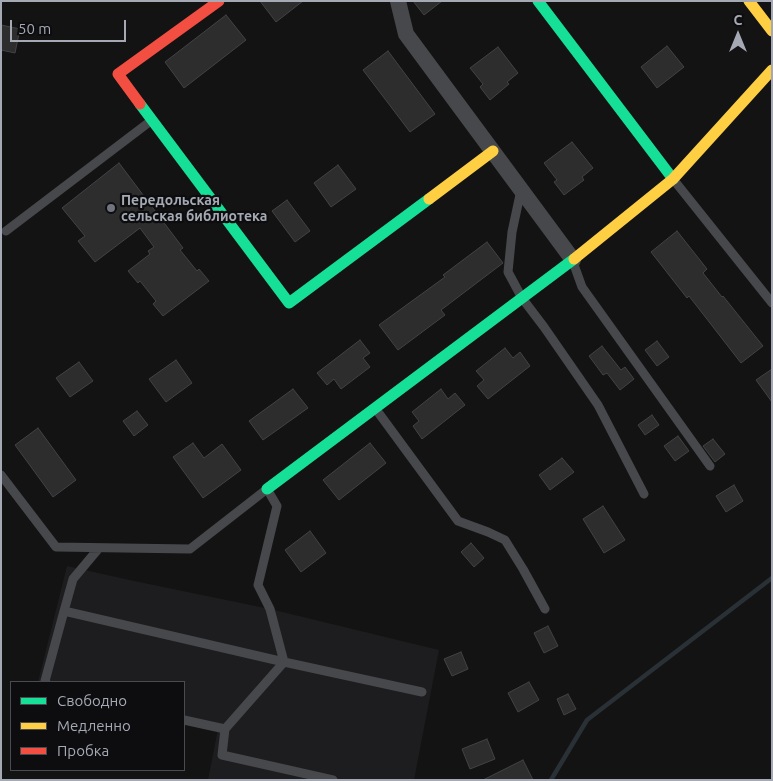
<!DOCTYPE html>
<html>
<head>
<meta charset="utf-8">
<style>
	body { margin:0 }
	#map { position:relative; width:773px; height:781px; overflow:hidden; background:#131313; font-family:Ubuntu,sans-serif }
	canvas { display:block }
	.frame { position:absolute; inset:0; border:2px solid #a4a9b4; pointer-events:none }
	.legend { position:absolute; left:10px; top:681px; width:175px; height:90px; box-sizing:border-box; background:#0d0d0f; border:1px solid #494b51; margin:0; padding:6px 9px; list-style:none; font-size:15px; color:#a4a9b4 }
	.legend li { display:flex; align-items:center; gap:10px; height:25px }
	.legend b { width:25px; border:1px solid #494b51 }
	.north { position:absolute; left:713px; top:10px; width:50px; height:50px; -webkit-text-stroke:4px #0d0d0f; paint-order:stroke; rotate:0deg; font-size:14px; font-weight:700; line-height:20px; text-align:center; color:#a4a9b4 }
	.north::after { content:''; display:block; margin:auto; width:18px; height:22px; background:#a4a9b4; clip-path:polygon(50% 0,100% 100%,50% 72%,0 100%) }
	.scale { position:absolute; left:10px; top:20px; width:116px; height:22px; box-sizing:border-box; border:2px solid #a4a9b4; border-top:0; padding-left:6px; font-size:15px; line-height:18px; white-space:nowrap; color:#a4a9b4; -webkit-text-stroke:4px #0d0d0f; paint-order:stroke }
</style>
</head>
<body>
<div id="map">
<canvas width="773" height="781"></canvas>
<div class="frame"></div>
<ul class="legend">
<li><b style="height:6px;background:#16e098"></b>Свободно</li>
<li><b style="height:6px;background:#ffcf43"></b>Медленно</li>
<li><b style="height:6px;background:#f24e42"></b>Пробка</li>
</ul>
<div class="north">С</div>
<div class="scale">50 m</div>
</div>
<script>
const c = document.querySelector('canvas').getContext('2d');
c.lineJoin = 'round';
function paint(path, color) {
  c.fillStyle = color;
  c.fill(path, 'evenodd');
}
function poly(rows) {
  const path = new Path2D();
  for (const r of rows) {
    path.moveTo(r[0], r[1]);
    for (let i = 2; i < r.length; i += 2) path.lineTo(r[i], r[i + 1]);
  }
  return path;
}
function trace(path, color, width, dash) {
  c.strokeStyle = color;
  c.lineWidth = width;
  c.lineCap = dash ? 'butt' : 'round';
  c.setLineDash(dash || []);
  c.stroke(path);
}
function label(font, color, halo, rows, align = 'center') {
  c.font = font + ' Ubuntu,sans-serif';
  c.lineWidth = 4.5;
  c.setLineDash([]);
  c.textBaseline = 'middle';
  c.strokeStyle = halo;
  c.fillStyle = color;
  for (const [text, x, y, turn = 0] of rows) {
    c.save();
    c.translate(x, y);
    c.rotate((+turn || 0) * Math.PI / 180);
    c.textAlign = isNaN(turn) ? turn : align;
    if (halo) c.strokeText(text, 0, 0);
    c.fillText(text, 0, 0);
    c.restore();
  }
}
const built = poly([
	[67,566,134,581,270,609,439,650,414,780,208,780,218,729,184,721,184,682,38,682]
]);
const stream = poly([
	[551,780,587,720,772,578]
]);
const building = poly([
	[260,1,303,1,276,22,260,1],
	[413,1,442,1,424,15,413,1],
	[226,15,246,40,184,88,165,62,226,15],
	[1,25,20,29,15,53,1,50,1,25],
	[667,46,684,67,657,88,641,67,667,46],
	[498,47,518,73,507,82,509,84,490,100,480,87,483,84,470,68,498,47],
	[388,51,435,114,410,132,363,70,388,51],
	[572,142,593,168,582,177,584,180,564,195,554,182,557,180,544,163,572,142],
	[119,163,183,248,180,250,197,271,199,269,209,281,163,316,153,304,156,301,140,281,138,283,128,271,150,254,148,251,154,247,140,228,95,262,78,241,85,236,62,208,119,163],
	[338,165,356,189,331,207,314,183,338,165],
	[287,200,310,231,295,242,272,211,287,200],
	[677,231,707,269,703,273,722,297,723,296,763,346,741,363,689,296,687,298,651,252,677,231],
	[487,242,503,263,441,310,445,315,398,350,379,325,445,277,443,275,487,242],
	[360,340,370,353,363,358,370,367,341,389,334,379,327,385,317,373,360,340],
	[657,341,669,357,657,366,645,350,657,341],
	[602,346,621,370,625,367,634,379,620,390,607,373,603,375,589,356,602,346],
	[505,348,513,358,520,352,530,366,488,399,477,386,484,380,476,371,505,348],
	[176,360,192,383,166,402,149,379,176,360],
	[79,362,93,381,70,397,56,378,79,362],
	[772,369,772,402,756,380,772,369],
	[293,389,308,408,263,440,249,421,293,389],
	[441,389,448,399,455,393,465,405,422,439,413,426,419,421,412,412,441,389],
	[137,411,148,425,134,436,123,421,137,411],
	[652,415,659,425,645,435,638,425,652,415],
	[38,428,76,480,53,497,15,445,38,428],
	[678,436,689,451,675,461,664,446,678,436],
	[713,439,725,454,715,462,703,446,713,439],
	[193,443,204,458,222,444,241,470,203,498,173,457,193,443],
	[370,443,386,463,339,500,323,480,370,443],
	[562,458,574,472,550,490,539,475,562,458],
	[734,485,743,501,726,512,716,496,734,485],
	[603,506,625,540,604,553,583,519,603,506],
	[310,531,326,553,301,572,285,550,310,531],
	[471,543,484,558,474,567,461,552,471,543],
	[548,626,558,646,544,653,534,633,548,626],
	[461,652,468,669,452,676,444,659,461,652],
	[529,682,539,700,518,712,508,693,529,682],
	[568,694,576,709,564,715,557,699,568,694],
	[487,739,495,759,470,769,462,749,487,739],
	[523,760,533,780,483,780,523,760]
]);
const lane = poly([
	[673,179,772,303],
	[521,190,512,232,508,272,522,298,544,327,598,405,644,494],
	[6,231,152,120],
	[573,262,582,287,710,466],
	[375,408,458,521,488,532,505,540,523,569,545,609],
	[1,475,56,547,190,549,267,489,277,506,258,585,270,609,284,662,225,729],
	[99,548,73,579,64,611,284,662,422,692],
	[46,682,45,681,64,611],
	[184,720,225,729,222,755,333,780]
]);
const street = poly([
	[398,1,406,34,573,260]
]);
const fast = poly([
	[538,1,673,179],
	[140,104,289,303,429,199],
	[267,489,574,259]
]);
const slow = poly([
	[749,1,772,31],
	[429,199,493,151],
	[574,259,673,179,772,70]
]);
const jam = poly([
	[140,104,118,74,219,1]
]);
const markers = [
	[111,208,5,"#71747c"]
];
const poiNames = [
	["Передольская",121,200],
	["сельская библиотека",121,216]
];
paint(built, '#1d1d1f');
trace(stream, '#293036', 4.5);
paint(building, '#2d2d2e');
trace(building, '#424346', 1);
trace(lane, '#47484b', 9);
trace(street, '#47484b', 16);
trace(fast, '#16e098', 11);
trace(slow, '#ffcf43', 11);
trace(jam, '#f24e42', 11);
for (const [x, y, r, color] of markers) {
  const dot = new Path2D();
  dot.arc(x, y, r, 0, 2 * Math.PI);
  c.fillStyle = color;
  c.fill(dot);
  trace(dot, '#0d0d0f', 2);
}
label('bold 14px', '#a4a9b4', '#0d0d0f', poiNames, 'left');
</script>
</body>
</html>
